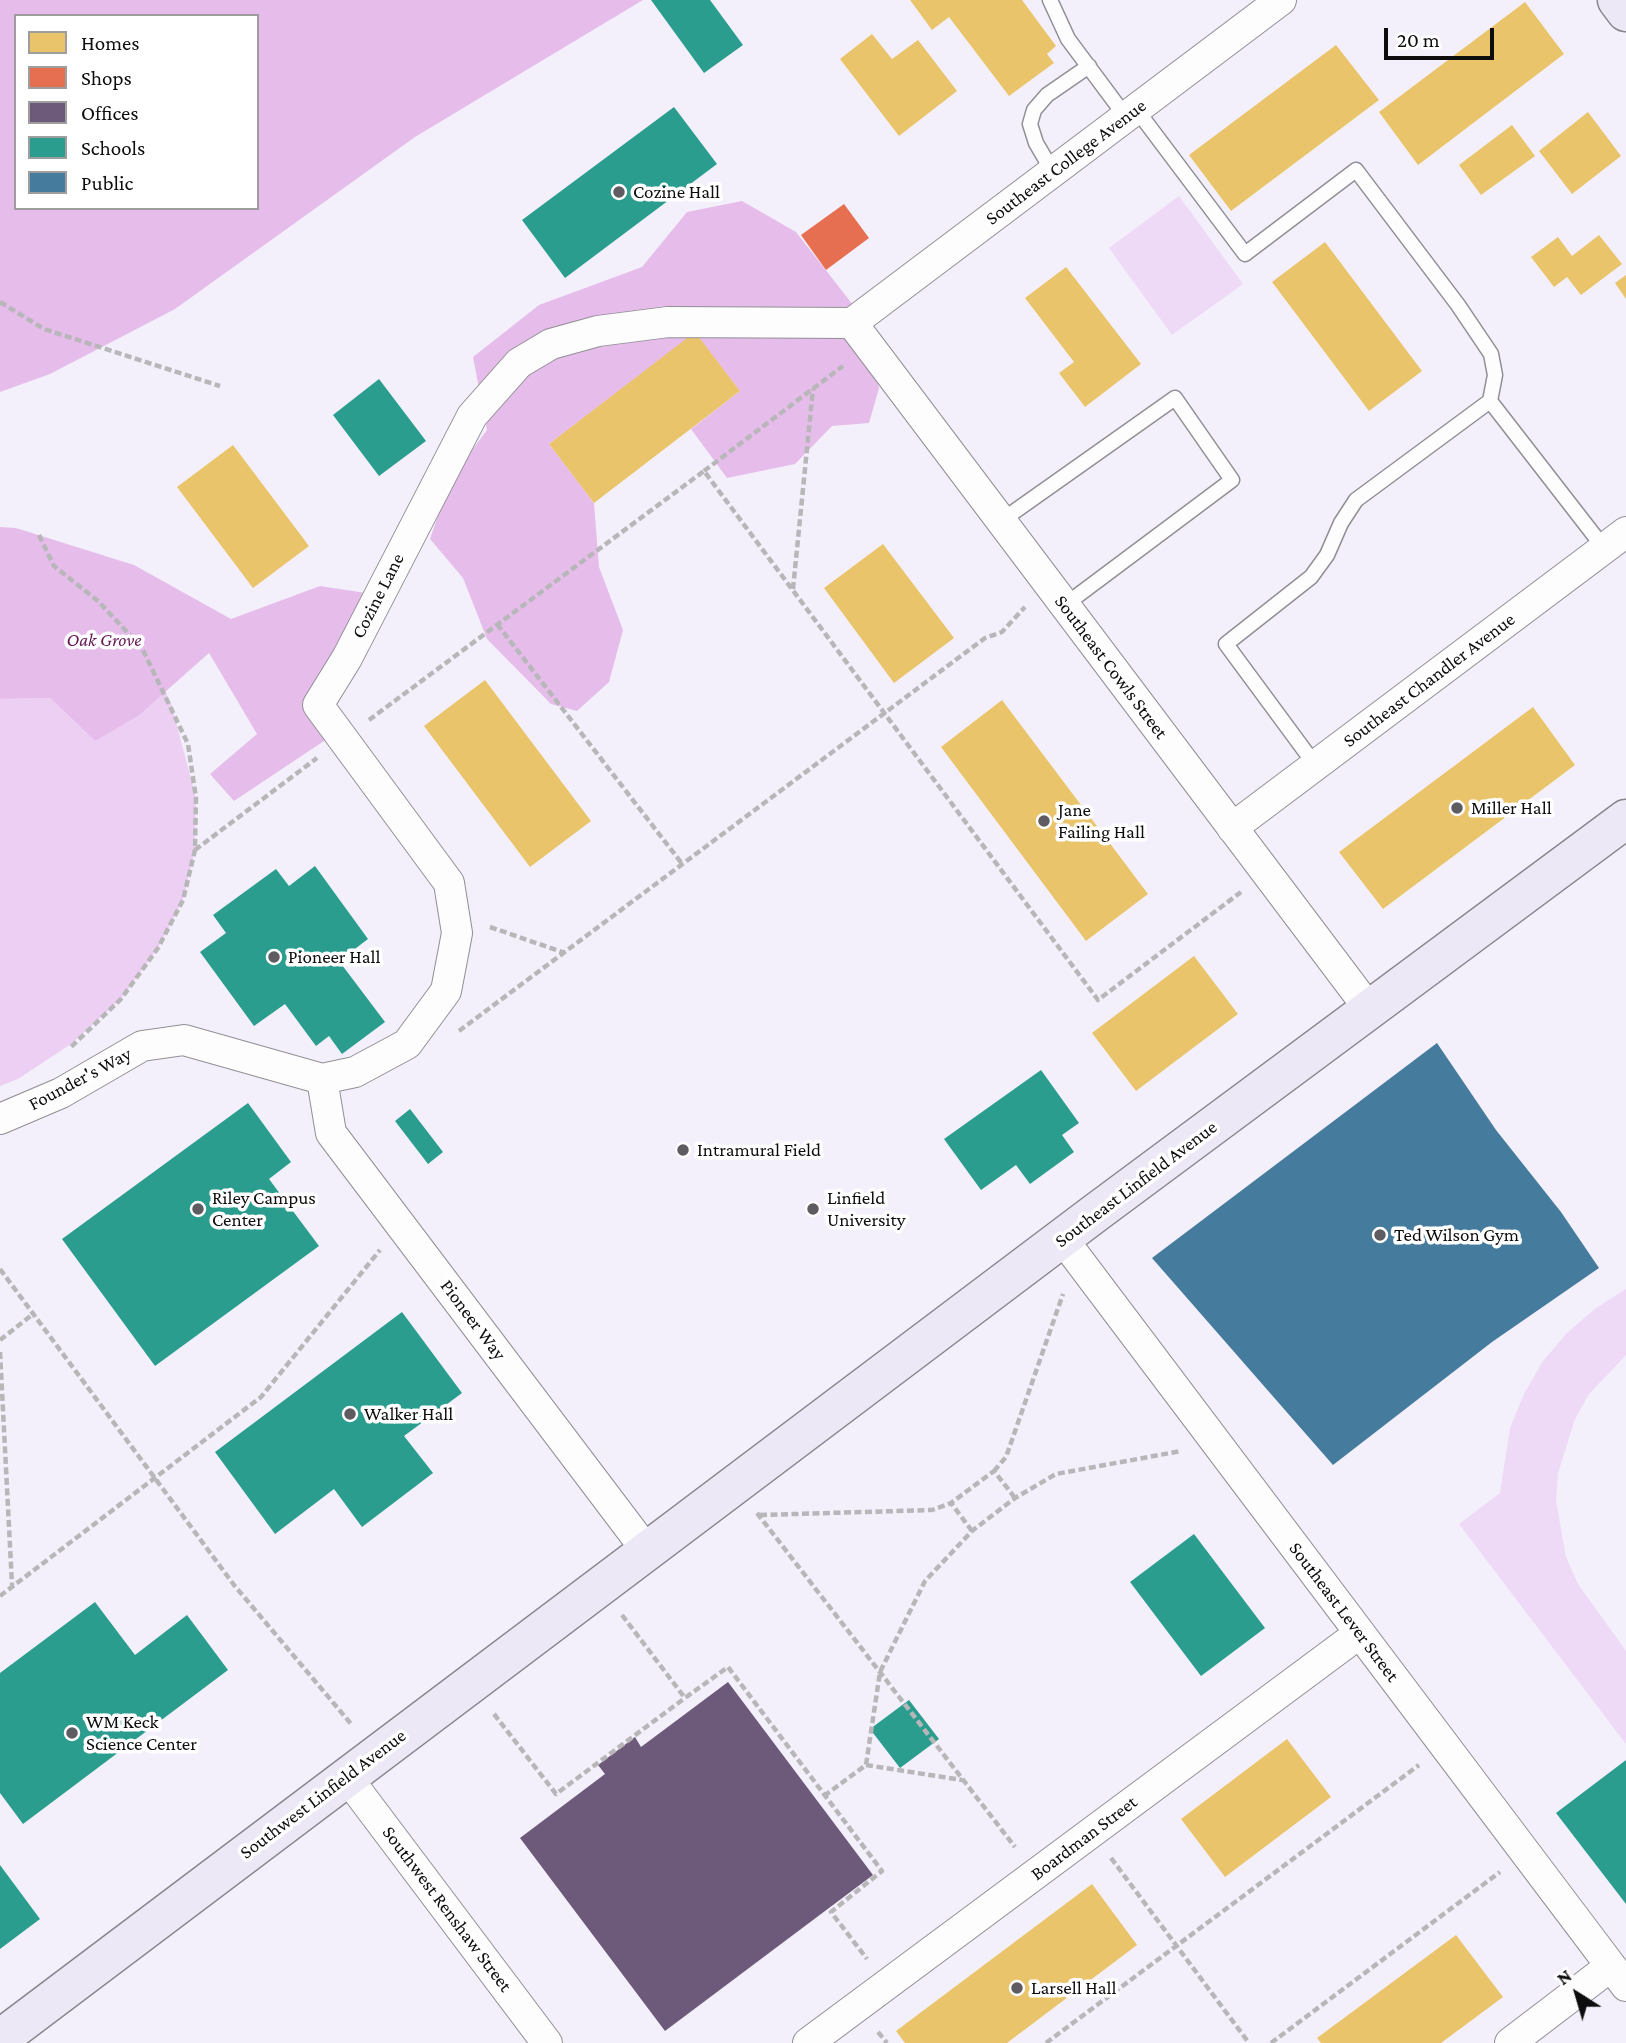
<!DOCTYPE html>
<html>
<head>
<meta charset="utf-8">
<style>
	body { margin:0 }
	#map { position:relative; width:1626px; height:2043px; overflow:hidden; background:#f3f0fb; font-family:"Crimson Pro",serif }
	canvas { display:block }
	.legend { position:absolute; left:14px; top:14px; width:245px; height:196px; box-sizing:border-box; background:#fff; border:2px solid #9e9e9e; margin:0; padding:9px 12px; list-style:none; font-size:21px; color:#0d0d0d }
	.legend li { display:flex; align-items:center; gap:14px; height:35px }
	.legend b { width:35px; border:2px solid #9e9e9e }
	.north { position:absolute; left:1542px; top:1959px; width:70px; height:70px; -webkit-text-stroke:5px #fff; paint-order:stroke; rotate:323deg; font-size:19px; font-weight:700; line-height:28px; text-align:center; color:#0d0d0d }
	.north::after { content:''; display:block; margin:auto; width:24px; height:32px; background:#0d0d0d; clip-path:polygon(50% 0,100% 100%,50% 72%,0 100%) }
	.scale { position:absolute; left:1384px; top:28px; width:110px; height:32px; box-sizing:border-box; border:4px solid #0d0d0d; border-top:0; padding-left:9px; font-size:21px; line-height:24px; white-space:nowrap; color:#0d0d0d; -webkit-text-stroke:5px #fff; paint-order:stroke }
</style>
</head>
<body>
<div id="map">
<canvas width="1626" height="2043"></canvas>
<ul class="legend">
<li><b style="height:19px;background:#e9c46a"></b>Homes</li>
<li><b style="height:19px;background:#e76f51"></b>Shops</li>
<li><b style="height:19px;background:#6d597a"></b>Offices</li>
<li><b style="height:19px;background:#2a9d8f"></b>Schools</li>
<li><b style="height:19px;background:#457b9d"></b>Public</li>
</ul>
<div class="north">N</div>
<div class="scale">20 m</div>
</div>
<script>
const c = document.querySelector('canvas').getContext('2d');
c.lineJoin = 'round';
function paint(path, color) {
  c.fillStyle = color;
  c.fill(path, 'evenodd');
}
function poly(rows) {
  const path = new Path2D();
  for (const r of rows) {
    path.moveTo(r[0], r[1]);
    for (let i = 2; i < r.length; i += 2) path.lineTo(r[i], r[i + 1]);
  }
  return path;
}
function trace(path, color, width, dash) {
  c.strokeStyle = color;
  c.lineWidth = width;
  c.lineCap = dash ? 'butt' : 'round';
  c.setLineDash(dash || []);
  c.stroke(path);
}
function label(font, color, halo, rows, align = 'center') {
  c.font = font + ' "Crimson Pro",serif';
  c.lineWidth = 7;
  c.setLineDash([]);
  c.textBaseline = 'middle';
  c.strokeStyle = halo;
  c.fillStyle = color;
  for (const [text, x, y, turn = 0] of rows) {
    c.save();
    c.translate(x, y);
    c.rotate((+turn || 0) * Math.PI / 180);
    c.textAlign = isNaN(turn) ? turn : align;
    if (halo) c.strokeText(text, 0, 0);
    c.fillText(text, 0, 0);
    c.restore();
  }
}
const green = poly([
	[164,690,171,703,196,798,195,850,183,900,158,948,121,999,71,1044,18,1079,0,1086,0,699,50,698,95,741]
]);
const forest = poly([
	[0,0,643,0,415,137,175,309,50,374,0,392],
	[16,16,257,16,257,208,16,208],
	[742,201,796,232,857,310,879,388,869,423,832,426,795,464,727,478,691,429,740,391,695,333,549,444,594,503,599,567,623,630,609,682,577,711,551,704,487,639,463,578,430,539,451,478,487,430,473,357,539,305,642,267,687,212],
	[0,527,16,528,134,565,231,619,320,586,379,595,318,705,324,741,234,801,210,774,257,734,209,653,138,716,95,741,50,698,0,699]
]);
const pitch = poly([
	[1179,196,1243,284,1172,335,1109,248],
	[1626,1289,1626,1355,1589,1394,1575,1419,1558,1473,1556,1501,1566,1557,1578,1584,1626,1651,1626,1744,1459,1524,1500,1493,1510,1428,1524,1394,1543,1361,1567,1333,1596,1308]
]);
const homes = poly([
	[910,0,1022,0,1056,46,1047,54,1054,63,1009,96,949,17,932,30],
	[1525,2,1564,54,1418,165,1379,112],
	[872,34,892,59,918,40,957,91,899,136,840,59],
	[1336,45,1379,100,1231,211,1189,155],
	[1588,112,1621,156,1572,194,1539,151],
	[1512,125,1535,156,1481,195,1459,165],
	[1599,235,1622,264,1581,295,1567,277,1554,287,1531,257,1558,237,1572,256],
	[1325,242,1422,371,1369,411,1272,282],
	[1066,267,1141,364,1085,407,1059,373,1074,362,1025,298],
	[1626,275,1626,299,1615,283],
	[695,332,740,391,594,503,549,444],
	[233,445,309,546,253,588,177,487],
	[883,544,954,638,894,683,824,588],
	[485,680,591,821,530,867,424,726],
	[1002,700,1148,894,1086,941,941,747],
	[1533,707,1575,765,1383,909,1339,852],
	[1194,956,1238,1014,1136,1091,1092,1033],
	[1287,1739,1331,1797,1225,1877,1181,1819],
	[1092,1884,1137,1945,1007,2043,905,2043,896,2031],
	[1456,1935,1503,1997,1441,2043,1321,2043,1317,2038]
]);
const shops = poly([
	[844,204,869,238,826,270,801,235]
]);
const offices = poly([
	[728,1682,873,1875,665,2031,520,1838,605,1774,598,1765,635,1737,641,1747]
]);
const schools = poly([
	[651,0,710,0,743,45,704,73],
	[674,107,717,164,565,278,522,220],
	[379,379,426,441,379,476,333,415],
	[315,866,368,939,339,961,385,1022,342,1054,329,1036,316,1046,285,1004,254,1026,200,952,226,933,213,915,276,869,289,886],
	[1041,1070,1079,1123,1062,1135,1074,1152,1030,1184,1016,1165,981,1190,944,1139],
	[248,1103,291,1162,269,1179,319,1246,155,1366,62,1239],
	[410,1109,443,1152,428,1164,395,1121],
	[402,1312,462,1393,404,1436,433,1473,362,1527,334,1489,275,1534,215,1452],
	[1194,1534,1265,1628,1201,1676,1130,1582],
	[95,1602,135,1655,187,1615,228,1670,23,1824,0,1793,0,1673],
	[909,1700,939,1739,900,1768,870,1729],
	[1626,1760,1626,1904,1556,1813],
	[0,1865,40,1919,0,1949]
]);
const public = poly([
	[1437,1043,1496,1130,1561,1212,1599,1268,1492,1342,1333,1465,1152,1258]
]);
const path = poly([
	[0,302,44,329,220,386],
	[704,471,843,366],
	[39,535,54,566,98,601,142,648,188,744,196,798,195,850,183,900,158,948,121,999,70,1048],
	[793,589,813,389],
	[497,624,683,865],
	[369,720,704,471,1098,1000,1241,892],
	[195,850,317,758],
	[490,927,565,953],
	[459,1031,985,638,1002,632,1025,607],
	[0,1269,234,1585,352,1725],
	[0,1340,33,1314],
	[0,1352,12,1585],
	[994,1471,1006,1457,1063,1294],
	[757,1513,1015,1847],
	[760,1515,932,1510,951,1503],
	[972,1531,951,1503,994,1471,1015,1498],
	[0,1596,261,1397,380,1250],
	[622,1615,685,1698,728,1667,882,1871,831,1912,867,1959],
	[494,1714,556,1794,685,1698],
	[866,1765,962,1780],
	[824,1796,866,1765,880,1672,925,1581,972,1531,1015,1498,1056,1474,1181,1451],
	[1111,1858,1249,2043],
	[878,2032,887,2043],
	[1046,2043,1419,1765],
	[1271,2043,1500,1872]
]);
const lane = poly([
	[1050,0,1068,39,1126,117],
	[1136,109,1245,254,1356,170,1458,305,1491,354,1495,375,1490,401],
	[1053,172,1036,143,1030,124,1034,110,1047,95,1089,66],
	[1001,521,1175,398,1232,480,1065,605],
	[1316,766,1226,644,1311,577,1327,555,1341,523,1356,500,1490,401,1604,548]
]);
const street = poly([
	[852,323,1370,1010],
	[852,323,1281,0],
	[1232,828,1626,532],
	[322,1079,331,1133,647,1551],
	[0,1119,61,1093,142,1046,184,1040,322,1079,355,1072,407,1044,446,991,457,933,449,883,318,705,347,658,472,416,519,363,551,344,598,331,668,322,852,323],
	[1062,1238,1626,1986],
	[346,1776,547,2043],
	[808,2043,1360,1633],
	[1510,2043,1611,1966]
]);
const secondary = poly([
	[1617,0,1626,12],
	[0,2039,1094,1214,1626,819]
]);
const markers = [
	[619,192,7,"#5e5c60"],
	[1457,808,7,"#5e5c60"],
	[1044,821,7,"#5e5c60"],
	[274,957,7,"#5e5c60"],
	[683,1150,7,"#5e5c60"],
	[198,1209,7,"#5e5c60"],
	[813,1209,7,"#5e5c60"],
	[1380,1235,7,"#5e5c60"],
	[350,1414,7,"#5e5c60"],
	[72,1733,7,"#5e5c60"],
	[1017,1988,7,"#5e5c60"]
];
const streetNames = [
	["Southeast College Avenue",1066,162,-37],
	["Cozine Lane",378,596,-63],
	["Southeast Cowls Street",1111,667,53],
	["Southeast Chandler Avenue",1429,680,-37],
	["Founder's Way",80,1079,-28],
	["Southeast Linfield Avenue",1136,1184,-37],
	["Pioneer Way",473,1320,53],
	["Southeast Lever Street",1344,1612,53],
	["Southwest Linfield Avenue",323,1794,-37],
	["Boardman Street",1084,1838,-37],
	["Southwest Renshaw Street",447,1909,53]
];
const poiNames = [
	["Cozine Hall",633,192],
	["Miller Hall",1471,808],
	["Jane",1058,810],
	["Failing Hall",1058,832],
	["Pioneer Hall",288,957],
	["Intramural Field",697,1150],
	["Riley Campus",212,1198],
	["Center",212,1220],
	["Linfield",827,1198],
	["University",827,1220],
	["Ted Wilson Gym",1394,1235],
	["Walker Hall",364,1414],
	["WM Keck",86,1722],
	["Science Center",86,1744],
	["Larsell Hall",1031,1988]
];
const parkNames = [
	["Oak Grove",104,640]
];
paint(green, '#eccff2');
paint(forest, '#e6bdea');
paint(pitch, '#eed9f6');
paint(homes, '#e9c46a');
paint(shops, '#e76f51');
paint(offices, '#6d597a');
paint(schools, '#2a9d8f');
paint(public, '#457b9d');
trace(lane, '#918f94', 17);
trace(street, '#918f94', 32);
trace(secondary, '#87868b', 41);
trace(path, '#b7b6b8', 4.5, [7, 3.5]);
trace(lane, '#fdfdfe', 14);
trace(street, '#fdfdfe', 30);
trace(secondary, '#ede8f5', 38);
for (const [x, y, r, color] of markers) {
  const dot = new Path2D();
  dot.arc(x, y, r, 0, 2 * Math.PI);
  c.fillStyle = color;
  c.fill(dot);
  trace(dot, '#fff', 2.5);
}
label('19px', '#0d0d0d', '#fff', streetNames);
label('19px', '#0d0d0d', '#fff', poiNames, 'left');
label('italic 19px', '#671a54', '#fff', parkNames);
</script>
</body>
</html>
